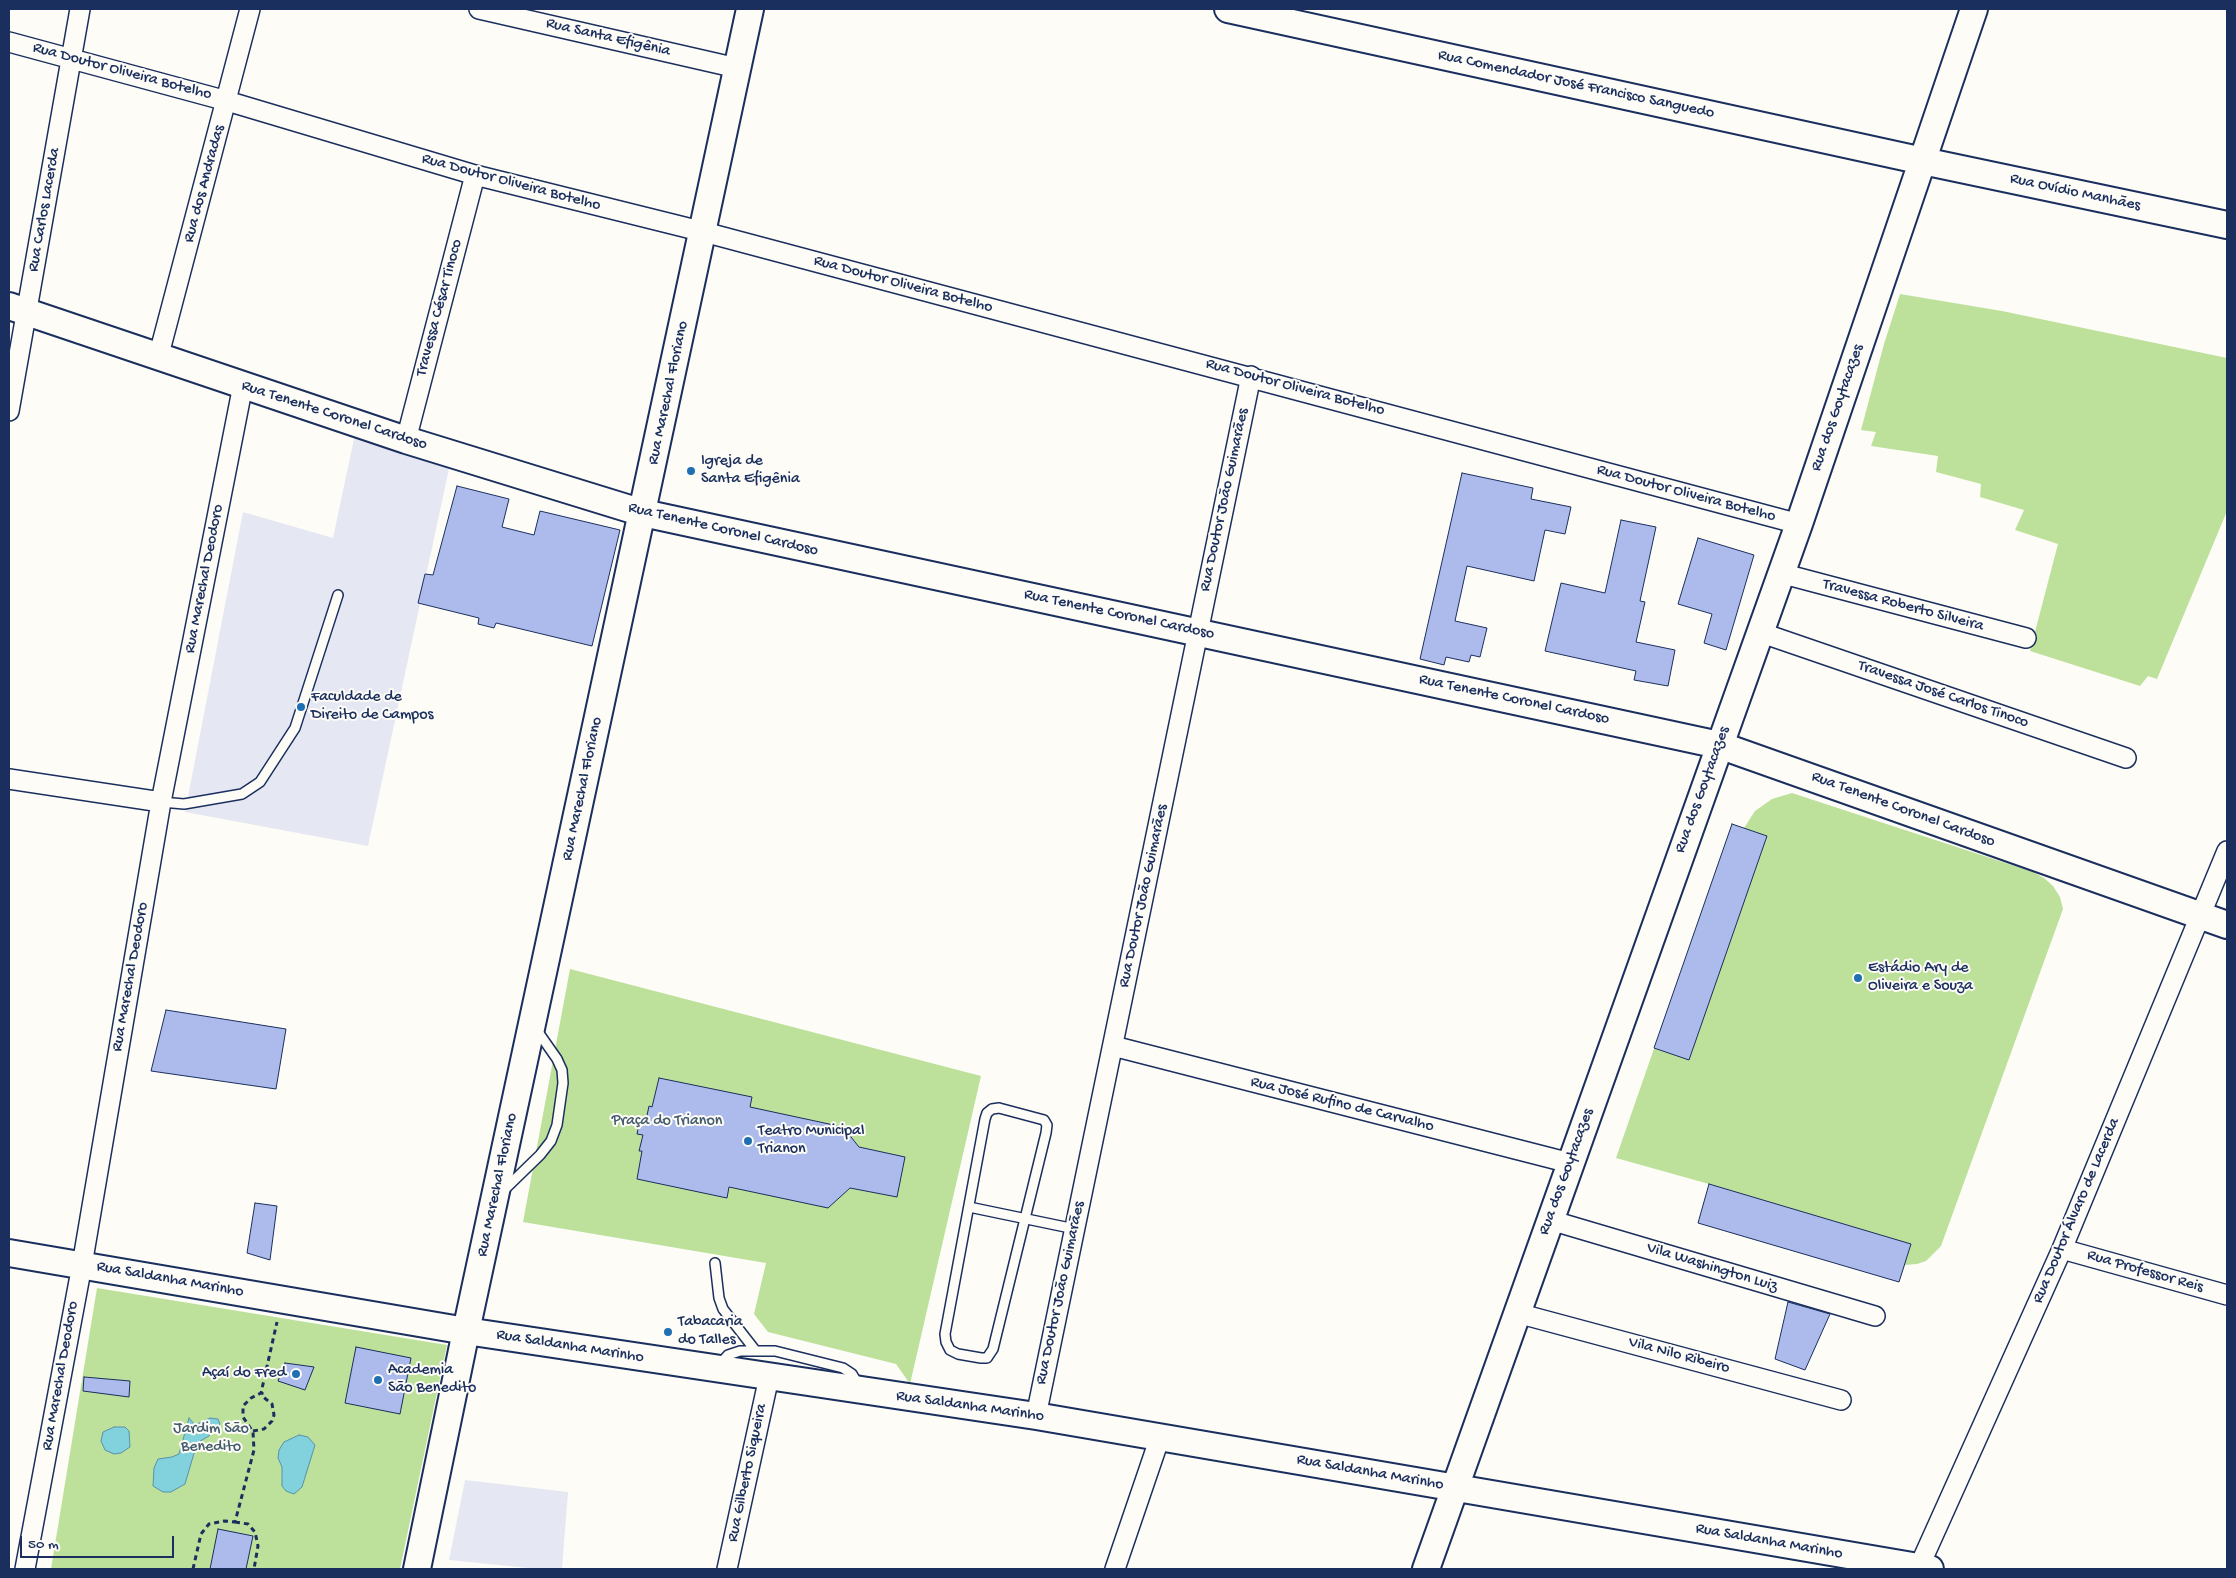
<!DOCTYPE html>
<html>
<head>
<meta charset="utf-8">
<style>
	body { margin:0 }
	#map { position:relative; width:2236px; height:1578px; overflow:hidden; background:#fdfcf7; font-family:"Gochi Hand",sans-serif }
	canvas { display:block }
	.frame { position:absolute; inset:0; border:10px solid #1b2f5e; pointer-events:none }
	.scale { position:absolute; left:20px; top:1536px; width:154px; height:22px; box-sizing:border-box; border:2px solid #1b2f5e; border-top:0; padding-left:6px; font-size:15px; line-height:18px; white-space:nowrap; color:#1b2f5e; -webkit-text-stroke:4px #fdfcf7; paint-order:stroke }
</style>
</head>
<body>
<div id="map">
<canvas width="2236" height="1578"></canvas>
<div class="frame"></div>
<div class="scale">50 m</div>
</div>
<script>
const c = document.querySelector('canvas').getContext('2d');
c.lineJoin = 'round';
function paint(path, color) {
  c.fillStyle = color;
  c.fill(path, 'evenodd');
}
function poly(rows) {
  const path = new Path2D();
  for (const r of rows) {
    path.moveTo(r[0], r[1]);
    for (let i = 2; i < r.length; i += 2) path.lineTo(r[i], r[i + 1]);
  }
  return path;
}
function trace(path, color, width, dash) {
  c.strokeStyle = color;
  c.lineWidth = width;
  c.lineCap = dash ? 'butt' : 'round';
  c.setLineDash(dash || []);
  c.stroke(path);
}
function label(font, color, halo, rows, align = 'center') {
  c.font = font + ' "Gochi Hand",sans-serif';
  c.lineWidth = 4;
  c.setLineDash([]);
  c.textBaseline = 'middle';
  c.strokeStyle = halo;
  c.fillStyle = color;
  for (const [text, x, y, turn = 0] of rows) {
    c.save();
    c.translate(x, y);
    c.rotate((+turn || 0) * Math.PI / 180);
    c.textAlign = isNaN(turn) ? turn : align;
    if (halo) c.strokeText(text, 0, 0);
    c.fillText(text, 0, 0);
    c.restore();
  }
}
const built = poly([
	[355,434,450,464,368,846,185,812,243,512,333,538],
	[465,1480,568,1492,562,1569,538,1569,449,1560]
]);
const green = poly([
	[1900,294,2002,311,2227,358,2227,511,2157,679,2148,676,2140,686,2030,651,2058,544,2015,530,2024,510,1980,497,1981,484,1936,472,1938,456,1871,446,1876,432,1861,430,1884,344],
	[1792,793,2033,872,2044,878,2053,886,2060,897,2063,909,1941,1246,1926,1261,1917,1264,1905,1265,1899,1282,1698,1223,1709,1184,1616,1158,1732,824,1744,828,1755,811,1772,799],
	[570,969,981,1076,910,1384,896,1364,768,1332,754,1314,766,1263,523,1222],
	[97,1288,447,1345,400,1569,51,1569]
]);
const water = poly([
	[189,1418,195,1425,210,1418,218,1419,220,1424,209,1436,197,1443,185,1484,171,1492,163,1492,153,1486,154,1468,158,1459,172,1457,179,1454,189,1418],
	[114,1427,125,1427,129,1431,130,1447,121,1453,114,1454,105,1450,101,1441,103,1432,114,1427],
	[299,1435,308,1437,315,1445,302,1487,294,1494,286,1491,282,1486,282,1467,278,1458,279,1450,284,1442,299,1435]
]);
const building = poly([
	[1462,473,1533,488,1531,499,1571,507,1565,534,1545,530,1534,581,1467,566,1455,621,1487,628,1480,657,1471,655,1469,662,1446,657,1444,665,1420,659,1462,473],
	[457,486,509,499,502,527,534,535,540,511,620,530,592,646,496,623,494,628,478,624,479,618,418,603,425,574,433,575,457,486],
	[1621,520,1656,527,1640,601,1645,602,1636,642,1675,650,1668,686,1634,680,1636,671,1545,651,1561,583,1605,593,1621,520],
	[1698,538,1754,555,1726,650,1704,643,1712,614,1678,604,1698,538],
	[1732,824,1767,836,1689,1060,1654,1048,1732,824],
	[166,1010,286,1029,276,1089,151,1071,166,1010],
	[659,1078,752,1097,750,1107,843,1127,859,1147,905,1157,897,1197,850,1188,828,1208,729,1187,727,1198,637,1179,642,1151,639,1151,643,1135,637,1134,640,1119,646,1120,649,1106,652,1107,659,1078],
	[1709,1184,1911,1244,1899,1282,1698,1223,1709,1184],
	[255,1203,277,1206,270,1260,247,1253,255,1203],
	[1788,1302,1830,1314,1805,1370,1775,1359,1788,1302],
	[356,1347,411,1358,400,1414,345,1403,356,1347],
	[285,1363,314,1367,305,1390,278,1381,285,1363],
	[84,1377,130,1381,129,1397,83,1391,84,1377],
	[218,1529,253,1536,246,1569,210,1569,218,1529]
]);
const path = poly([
	[253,1431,264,1429,272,1421,274,1415,272,1404,262,1396,262,1392],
	[235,1522,248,1524,255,1532,258,1546,254,1569],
	[193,1569,201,1534,209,1524,224,1521,235,1522,254,1450,253,1432,243,1417,243,1406,251,1398,261,1393,277,1322]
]);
const lane = poly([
	[161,802,184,804,242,794,260,782,295,728,338,595],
	[999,1108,1044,1120,1047,1125,1046,1133,993,1349,987,1358,981,1358,958,1354,950,1350,946,1342,945,1334,985,1119,987,1113,992,1109,999,1108],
	[504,1190,540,1155,551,1141,557,1125,563,1083,562,1070,557,1059,536,1029],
	[969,1207,1075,1229],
	[715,1263,719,1298,723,1309,755,1350],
	[719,1365,728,1355,740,1351,775,1351,843,1368,852,1374,858,1384]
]);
const street = poly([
	[479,9,737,68],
	[9,42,227,101,475,175,704,232,1799,524],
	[158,358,250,9],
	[9,411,80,9],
	[406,440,475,175],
	[1780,573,2026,638],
	[1759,632,2126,758],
	[9,779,161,802],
	[1113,1046,1570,1163],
	[1550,1220,1875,1316],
	[2062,1249,2227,1295],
	[1517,1313,1841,1400],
	[1036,1416,1251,376],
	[1919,1567,2062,1249,2227,851],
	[25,1569,82,1265,161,802,243,385],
	[727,1569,769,1377],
	[1115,1569,1160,1437]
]);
const secondary = poly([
	[1228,9,1923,161,2227,225],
	[9,306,406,440,643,513,1719,745,2227,925],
	[9,1253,466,1331,1036,1416,1930,1569],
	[417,1569,466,1331,750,9],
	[1426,1569,1799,524,1974,9]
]);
const markers = [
	[691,471,5,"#1f6fb2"],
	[301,707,5,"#1f6fb2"],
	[1858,978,5,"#1f6fb2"],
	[748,1141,5,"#1f6fb2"],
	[668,1332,5,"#1f6fb2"],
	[296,1374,5,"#1f6fb2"],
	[378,1380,5,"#1f6fb2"]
];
const streetNames = [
	["Rua Santa Efigênia",608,38,13],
	["Rua Doutor Oliveira Botelho",122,72,15],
	["Rua Comendador José Francisco Sanguedo",1576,85,12],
	["Rua Doutor Oliveira Botelho",511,183,15],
	["Rua dos Andradas",205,184,-75],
	["Rua Ovídio Manhães",2075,193,12],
	["Rua Carlos Lacerda",45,210,-80],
	["Rua Doutor Oliveira Botelho",903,285,15],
	["Travessa César Tinoco",440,308,-75],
	["Rua Doutor Oliveira Botelho",1295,388,15],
	["Rua Marechal Floriano",669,393,-78],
	["Rua dos Goytacazes",1838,408,-71],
	["Rua Tenente Coronel Cardoso",334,416,18],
	["Rua Doutor Oliveira Botelho",1686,494,15],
	["Rua Doutor João Guimarães",1225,500,-78],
	["Rua Tenente Coronel Cardoso",723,530,13],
	["Rua Marechal Deodoro",205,579,-79],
	["Travessa Roberto Silveira",1903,606,15],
	["Rua Tenente Coronel Cardoso",1119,615,12],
	["Travessa José Carlos Tinoco",1943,695,19],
	["Rua Tenente Coronel Cardoso",1514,700,12],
	["Rua Marechal Floriano",583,789,-78],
	["Rua dos Goytacazes",1703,790,-70],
	["Rua Tenente Coronel Cardoso",1903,810,20],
	["Rua Doutor João Guimarães",1144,896,-78],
	["Rua Marechal Deodoro",131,977,-80],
	["Rua José Rufino de Carvalho",1342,1105,14],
	["Rua dos Goytacazes",1567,1172,-70],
	["Rua Marechal Floriano",498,1185,-78],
	["Rua Doutor Álvaro de Lacerda",2077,1211,-67],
	["Vila Washington Luiz",1712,1268,17],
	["Rua Professor Reis",2145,1272,16],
	["Rua Saldanha Marinho",170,1280,10],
	["Rua Doutor João Guimarães",1061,1293,-78],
	["Rua Saldanha Marinho",570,1347,9],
	["Vila Nilo Ribeiro",1679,1356,15],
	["Rua Marechal Deodoro",61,1376,-80],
	["Rua Saldanha Marinho",970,1407,8],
	["Rua Gilberto Siqueira",748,1473,-78],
	["Rua Saldanha Marinho",1370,1473,10],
	["Rua Saldanha Marinho",1769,1542,10]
];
const poiNames = [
	["Igreja de",701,462],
	["Santa Efigênia",701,480],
	["Faculdade de",311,698],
	["Direito de Campos",311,716],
	["Estádio Ary de",1868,969],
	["Oliveira e Souza",1868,987],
	["Teatro Municipal",758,1132],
	["Trianon",758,1150],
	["Tabacaria",678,1323],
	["do Talles",678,1341],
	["Academia",388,1371],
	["São Benedito",388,1389],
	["Açaí do Fred",286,1374,"right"]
];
const parkNames = [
	["Praça do Trianon",667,1122],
	["Jardim São",211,1430],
	["Benedito",211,1448]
];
paint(built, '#e5e8f3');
paint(green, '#bde19b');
paint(water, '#82d2dd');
trace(water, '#5991aa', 1);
paint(building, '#acbbeb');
trace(building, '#1b2f5e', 1);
trace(lane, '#1b2f5e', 12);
trace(street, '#1b2f5e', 22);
trace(secondary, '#1b2f5e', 30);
trace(path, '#1b2f5e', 3, [5, 4]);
trace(lane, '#fdfcf7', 9);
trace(street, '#fdfcf7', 19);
trace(secondary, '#fdfcf7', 26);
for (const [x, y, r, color] of markers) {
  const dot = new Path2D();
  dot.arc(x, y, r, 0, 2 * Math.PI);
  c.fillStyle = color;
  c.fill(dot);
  trace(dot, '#fdfcf7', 2);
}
label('16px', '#1b2f5e', '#fdfcf7', streetNames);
label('16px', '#1b2f5e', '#fdfcf7', poiNames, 'left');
label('16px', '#445c6d', '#fdfcf7', parkNames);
</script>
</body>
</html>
